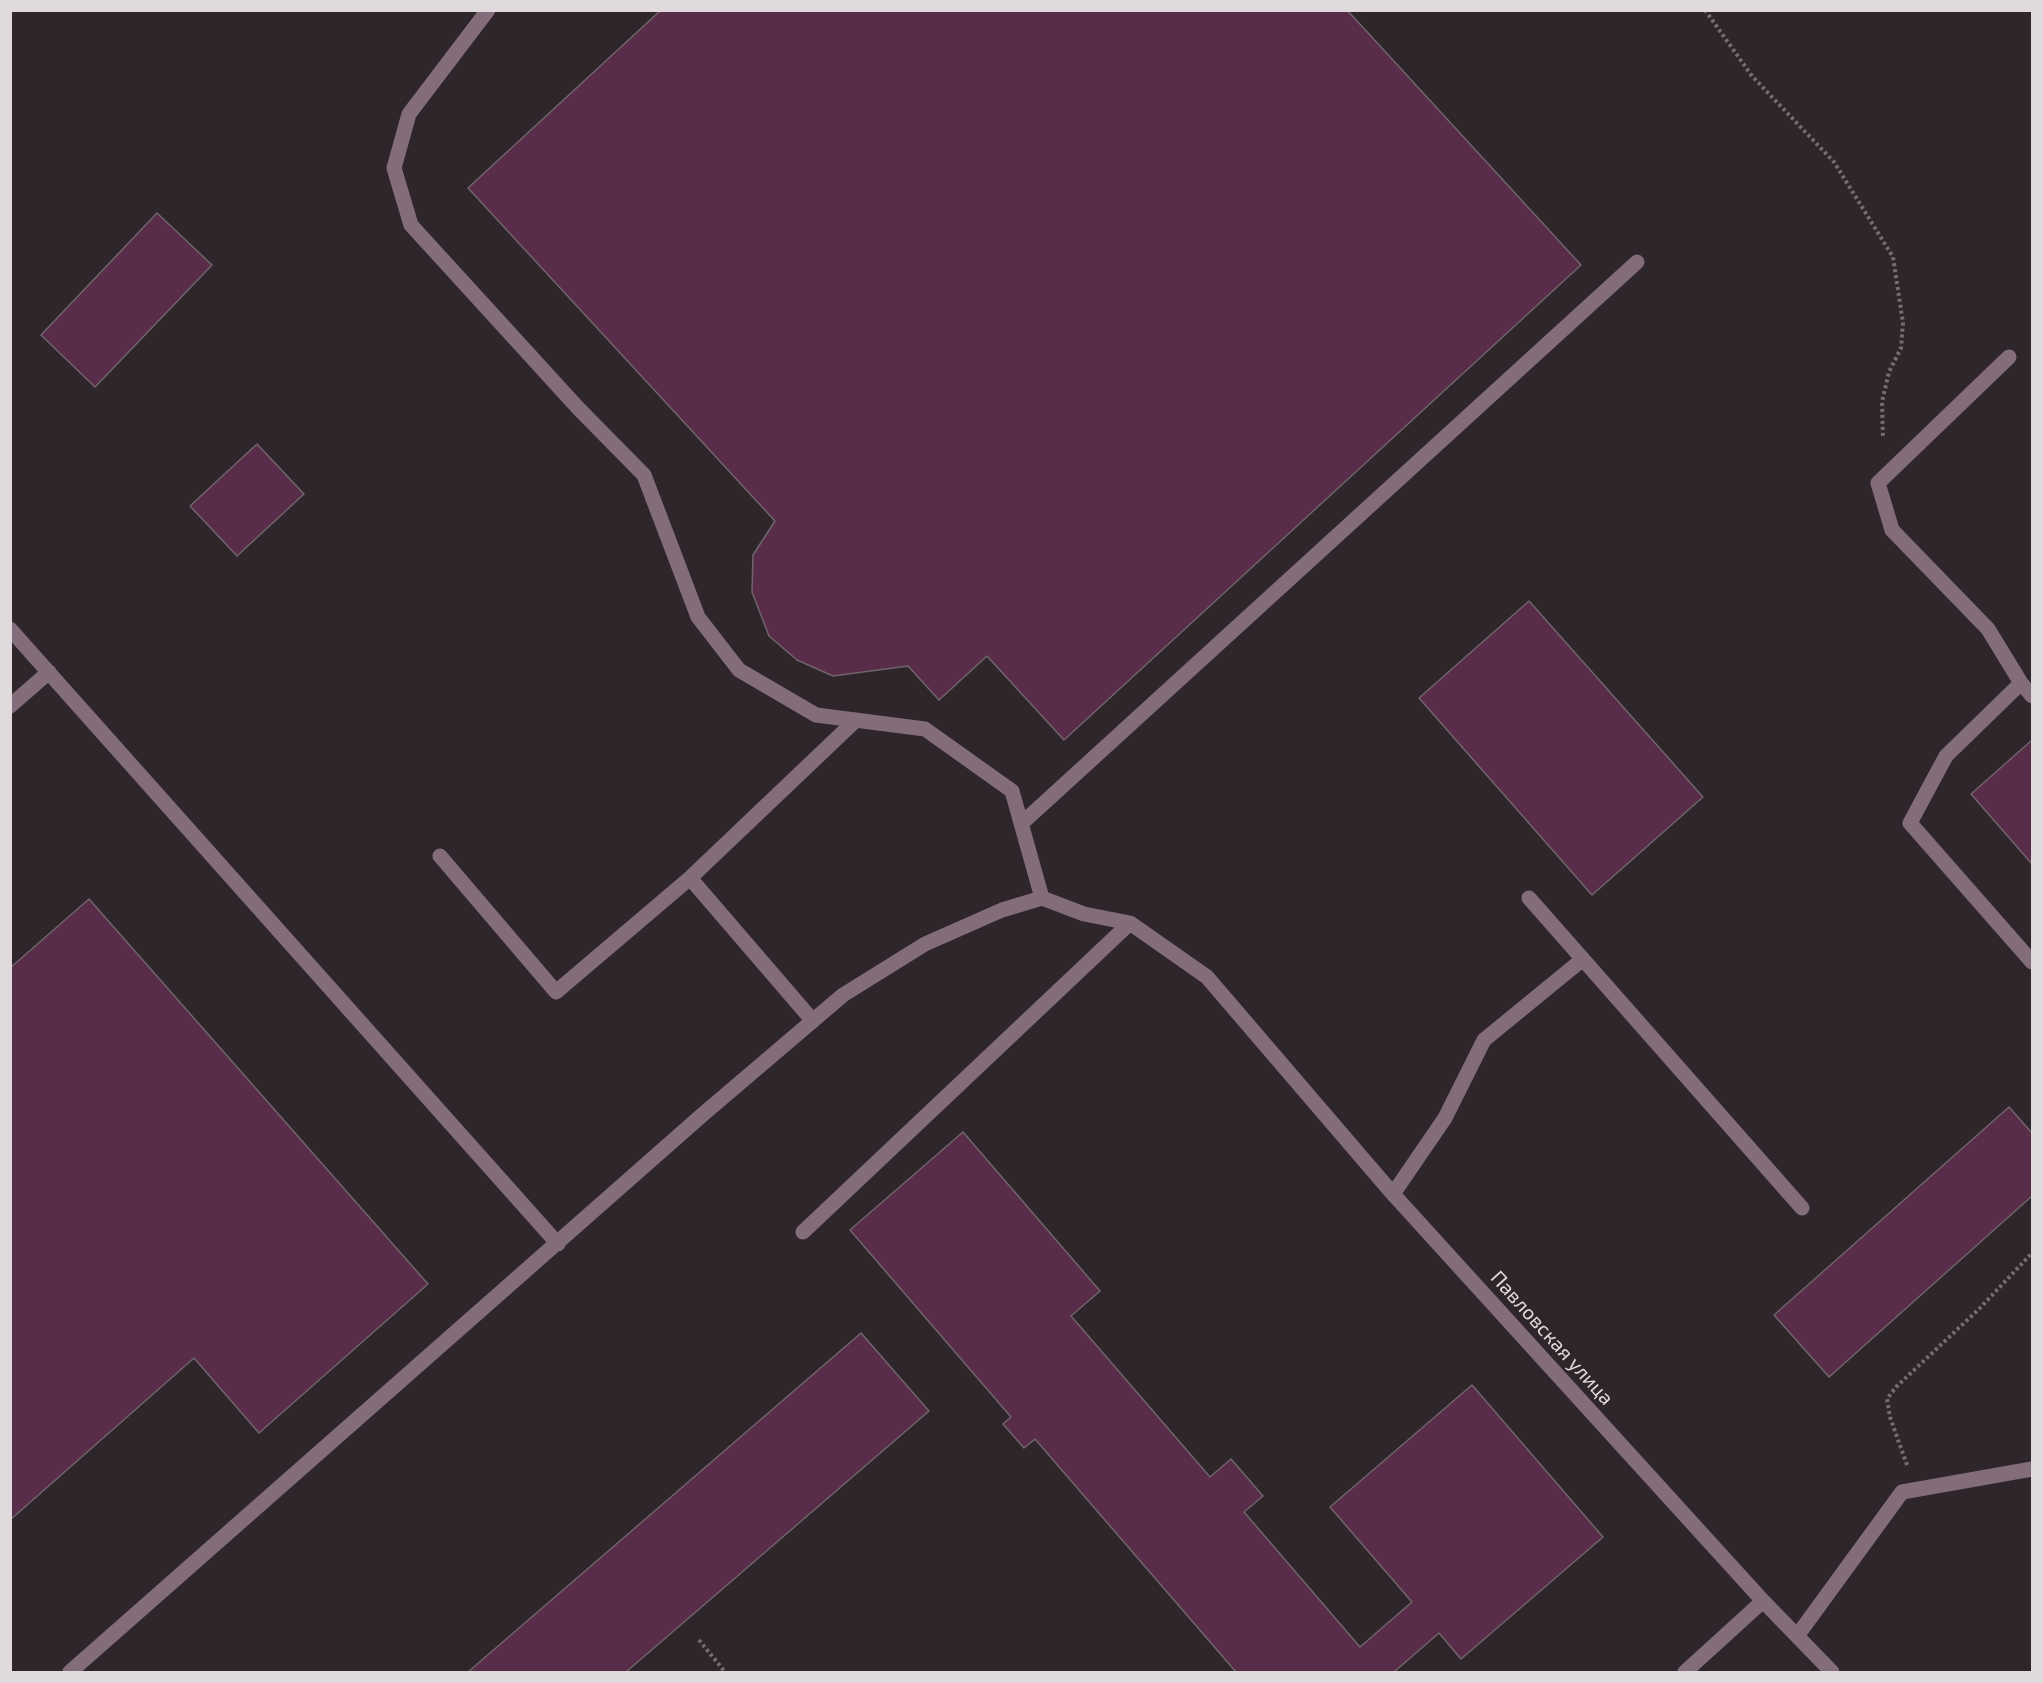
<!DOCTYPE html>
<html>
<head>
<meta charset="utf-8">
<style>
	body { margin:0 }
	#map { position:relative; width:2043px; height:1683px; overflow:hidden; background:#2f262b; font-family:"Exo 2",sans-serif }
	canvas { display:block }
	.frame { position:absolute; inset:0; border:12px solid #e0dadd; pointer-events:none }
</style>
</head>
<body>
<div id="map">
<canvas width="2043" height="1683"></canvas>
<div class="frame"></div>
</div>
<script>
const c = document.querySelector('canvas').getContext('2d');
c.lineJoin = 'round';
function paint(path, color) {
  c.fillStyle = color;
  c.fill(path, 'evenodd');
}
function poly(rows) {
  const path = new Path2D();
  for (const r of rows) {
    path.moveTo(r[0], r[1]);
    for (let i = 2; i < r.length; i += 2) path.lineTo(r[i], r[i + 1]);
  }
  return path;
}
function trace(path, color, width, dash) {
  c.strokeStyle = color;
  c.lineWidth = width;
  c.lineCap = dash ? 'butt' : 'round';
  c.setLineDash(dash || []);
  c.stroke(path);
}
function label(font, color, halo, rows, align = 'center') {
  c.font = font + ' "Exo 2",sans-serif';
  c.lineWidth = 4.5;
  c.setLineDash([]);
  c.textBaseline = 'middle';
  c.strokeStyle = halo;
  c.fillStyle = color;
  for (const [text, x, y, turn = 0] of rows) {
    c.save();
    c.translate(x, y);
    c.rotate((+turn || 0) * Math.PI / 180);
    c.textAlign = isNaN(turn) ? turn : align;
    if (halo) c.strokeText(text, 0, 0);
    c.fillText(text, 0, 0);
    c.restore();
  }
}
const building = poly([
	[661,10,1347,10,1581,265,1064,740,987,656,939,700,908,666,833,676,797,660,769,636,752,592,753,555,775,521,468,188,661,10],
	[157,213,212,265,95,387,41,335,157,213],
	[257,444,304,494,237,556,190,506,257,444],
	[1529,601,1703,797,1592,895,1419,698,1529,601],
	[2032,740,2032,864,1971,794,2032,740],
	[89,899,428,1284,259,1433,194,1358,10,1520,10,968,89,899],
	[2009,1107,2032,1133,2032,1196,1829,1377,1774,1315,2009,1107],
	[963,1132,1100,1291,1071,1316,1210,1477,1231,1459,1263,1496,1244,1512,1360,1647,1412,1602,1330,1507,1472,1385,1603,1537,1461,1659,1439,1633,1394,1672,1236,1672,1035,1439,1024,1448,1003,1424,1011,1417,850,1230,963,1132],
	[861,1333,929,1411,626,1672,468,1672,861,1333]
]);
const path = poly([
	[1705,10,1752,76,1834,162,1893,257,1903,323,1901,348,1889,372,1882,402,1883,439],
	[1907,1465,1890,1417,1887,1399,1896,1387,1979,1309,2032,1253],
	[699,1640,725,1672]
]);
const minor = poly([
	[488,10,409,114,394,168,411,225,578,408,644,475,698,617,739,670,816,715,925,729,1012,791,1042,898],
	[2009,357,1878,483,1892,530,1988,629,2021,683],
	[10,629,558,1244],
	[2032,696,2021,683,1946,756,1910,823,2032,962],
	[10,706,49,672],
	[1021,824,1637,262],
	[440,856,556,992,690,878],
	[1529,898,1802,1208],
	[813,1021,690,878,856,720],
	[1393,1194,1445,1118,1484,1040,1583,959],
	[803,1232,1130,923],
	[1797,1636,1902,1492,2032,1469],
	[70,1672,701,1116,843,995,925,944,1002,910,1042,898,1084,914,1130,923,1207,977,1393,1194,1763,1601,1832,1672],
	[1685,1672,1763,1601]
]);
const streetNames = [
	["Павловская улица",1552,1338,48]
];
paint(building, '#592d49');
trace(building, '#6f656a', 1.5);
trace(path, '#756d71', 4, [3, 3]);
trace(minor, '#836d7a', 15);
label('20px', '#e0dadd', '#2f262b', streetNames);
</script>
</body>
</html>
